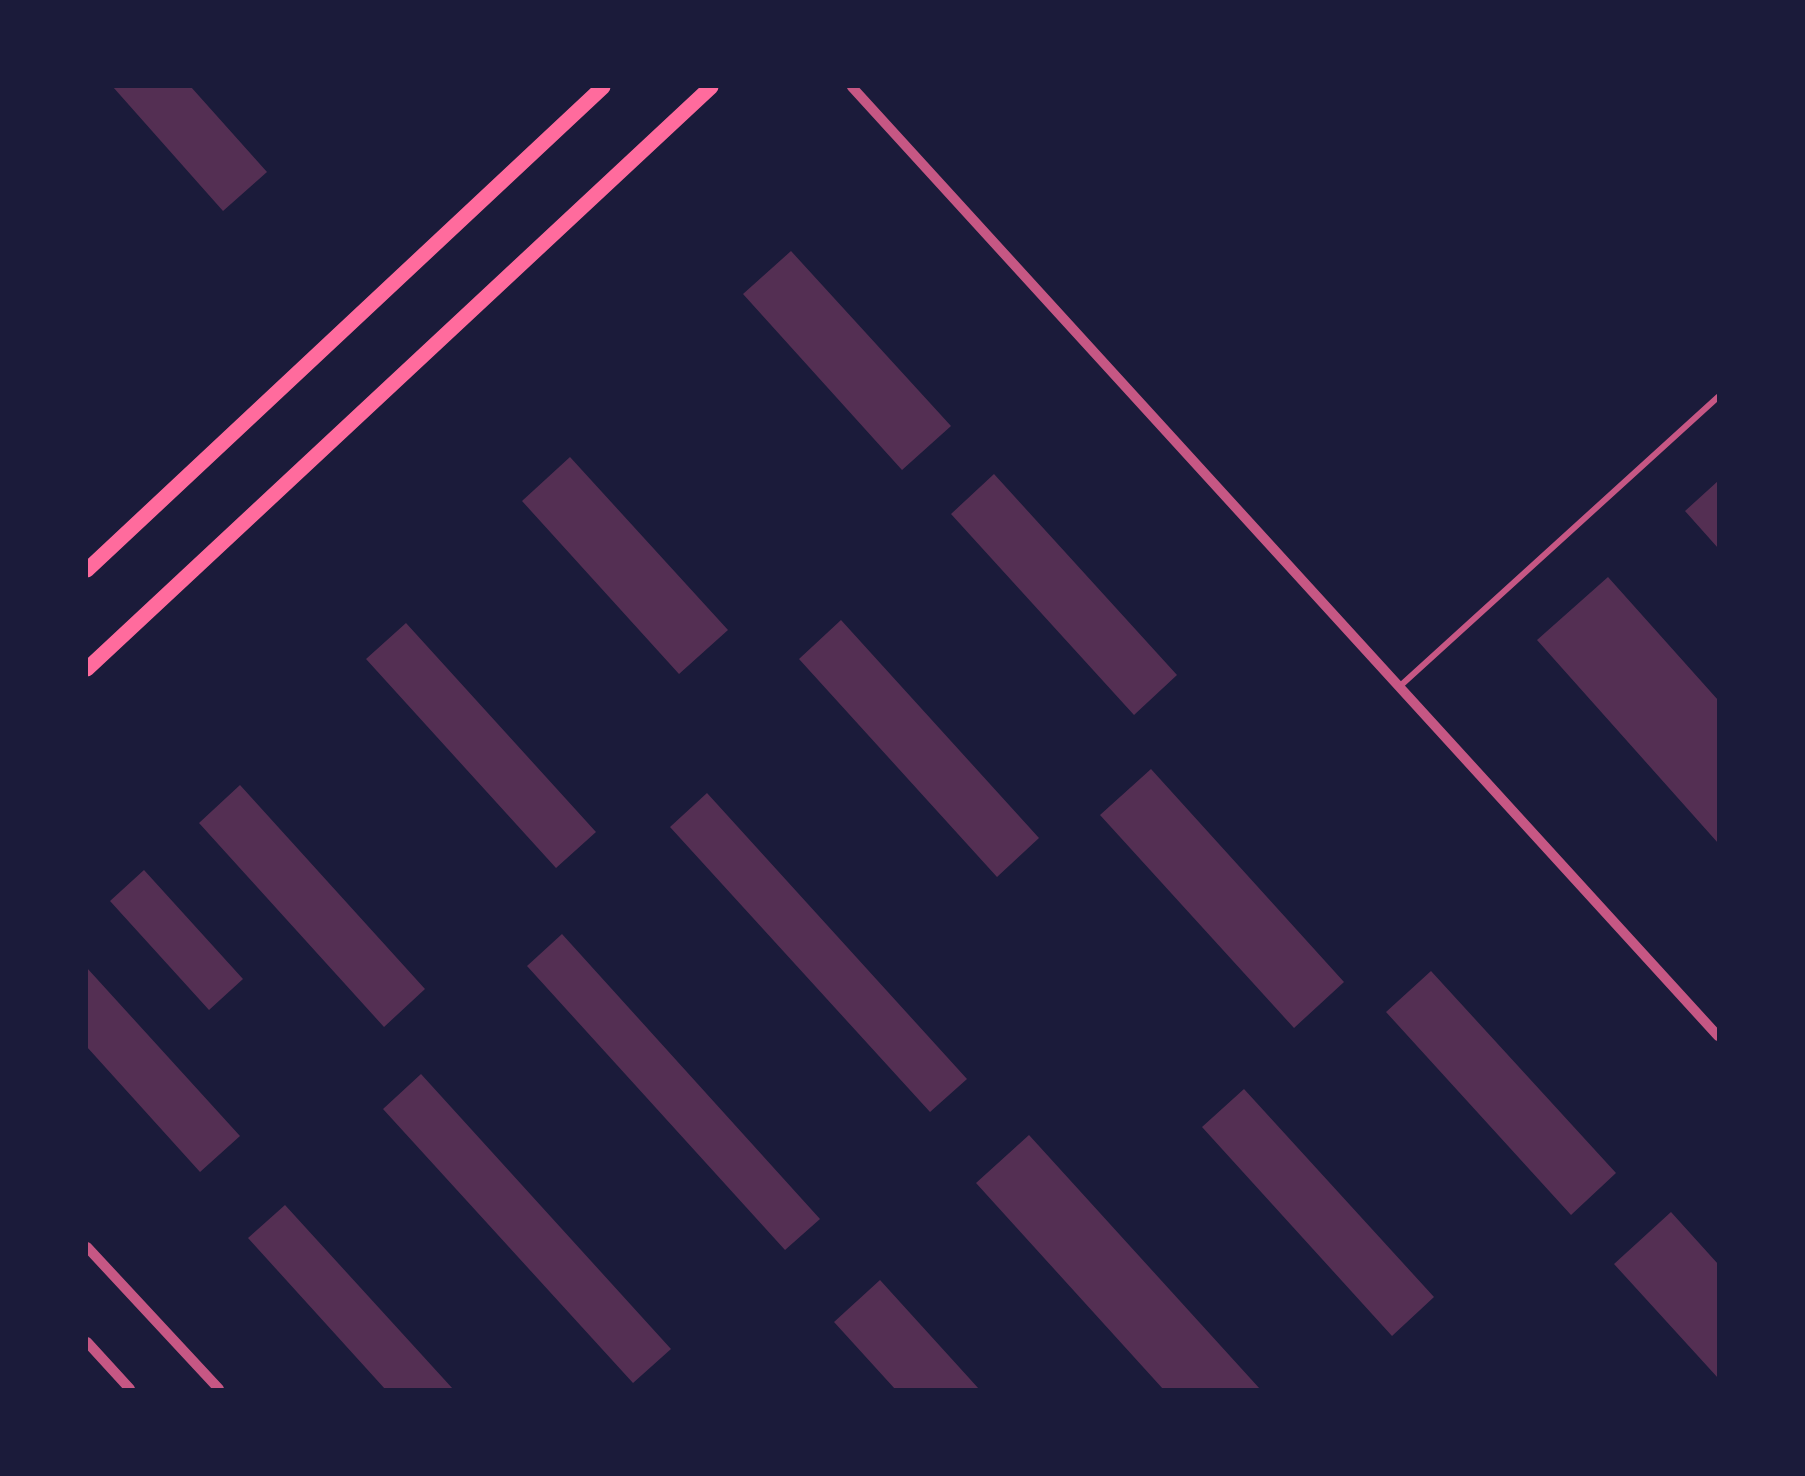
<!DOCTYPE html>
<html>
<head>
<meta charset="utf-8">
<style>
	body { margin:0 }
	#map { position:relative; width:1805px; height:1476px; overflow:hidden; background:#1b1b3a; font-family:Cabin,sans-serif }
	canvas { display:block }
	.frame { position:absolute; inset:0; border:88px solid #1b1b3a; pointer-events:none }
</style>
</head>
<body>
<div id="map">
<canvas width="1805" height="1476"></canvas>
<div class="frame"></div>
</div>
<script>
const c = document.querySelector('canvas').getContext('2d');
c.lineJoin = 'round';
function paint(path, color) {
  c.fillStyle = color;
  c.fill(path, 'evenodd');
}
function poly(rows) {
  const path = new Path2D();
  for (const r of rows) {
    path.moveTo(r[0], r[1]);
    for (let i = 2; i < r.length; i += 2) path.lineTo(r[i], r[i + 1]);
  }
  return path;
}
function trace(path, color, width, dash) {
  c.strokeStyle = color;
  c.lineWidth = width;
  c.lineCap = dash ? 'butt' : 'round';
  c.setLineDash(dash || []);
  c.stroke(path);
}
const building = poly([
	[113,87,191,87,267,172,223,211],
	[791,251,951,426,902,470,743,294],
	[570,457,728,630,679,674,522,501],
	[994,474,1177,675,1134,715,951,514],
	[1718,481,1718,548,1685,511],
	[1608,577,1718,700,1718,843,1537,640],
	[841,620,1039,838,997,877,799,659],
	[406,623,596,832,556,868,366,659],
	[1151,769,1344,982,1294,1028,1100,815],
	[240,785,425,989,384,1027,199,823],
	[707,793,967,1079,930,1112,670,827],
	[144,870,243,979,209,1010,110,901],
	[562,934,820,1219,785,1250,527,966],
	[87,968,240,1136,200,1172,87,1047],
	[1431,971,1616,1173,1571,1215,1386,1012],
	[421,1074,671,1349,633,1383,383,1109],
	[1244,1089,1434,1297,1392,1336,1202,1127],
	[1029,1135,1260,1389,1163,1389,976,1183],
	[285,1205,453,1389,385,1389,248,1238],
	[1671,1212,1718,1264,1718,1378,1614,1264],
	[880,1280,979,1389,895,1389,834,1322]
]);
const minor = poly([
	[1399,687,1718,397]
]);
const tertiary = poly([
	[852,87,1718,1036],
	[87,1247,219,1389],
	[87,1342,130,1389]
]);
const primary = poly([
	[87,570,603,87],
	[87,669,711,87]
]);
paint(building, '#542f53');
trace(minor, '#c65784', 6);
trace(tertiary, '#c65784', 10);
trace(primary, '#ff6b9d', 15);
</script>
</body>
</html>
